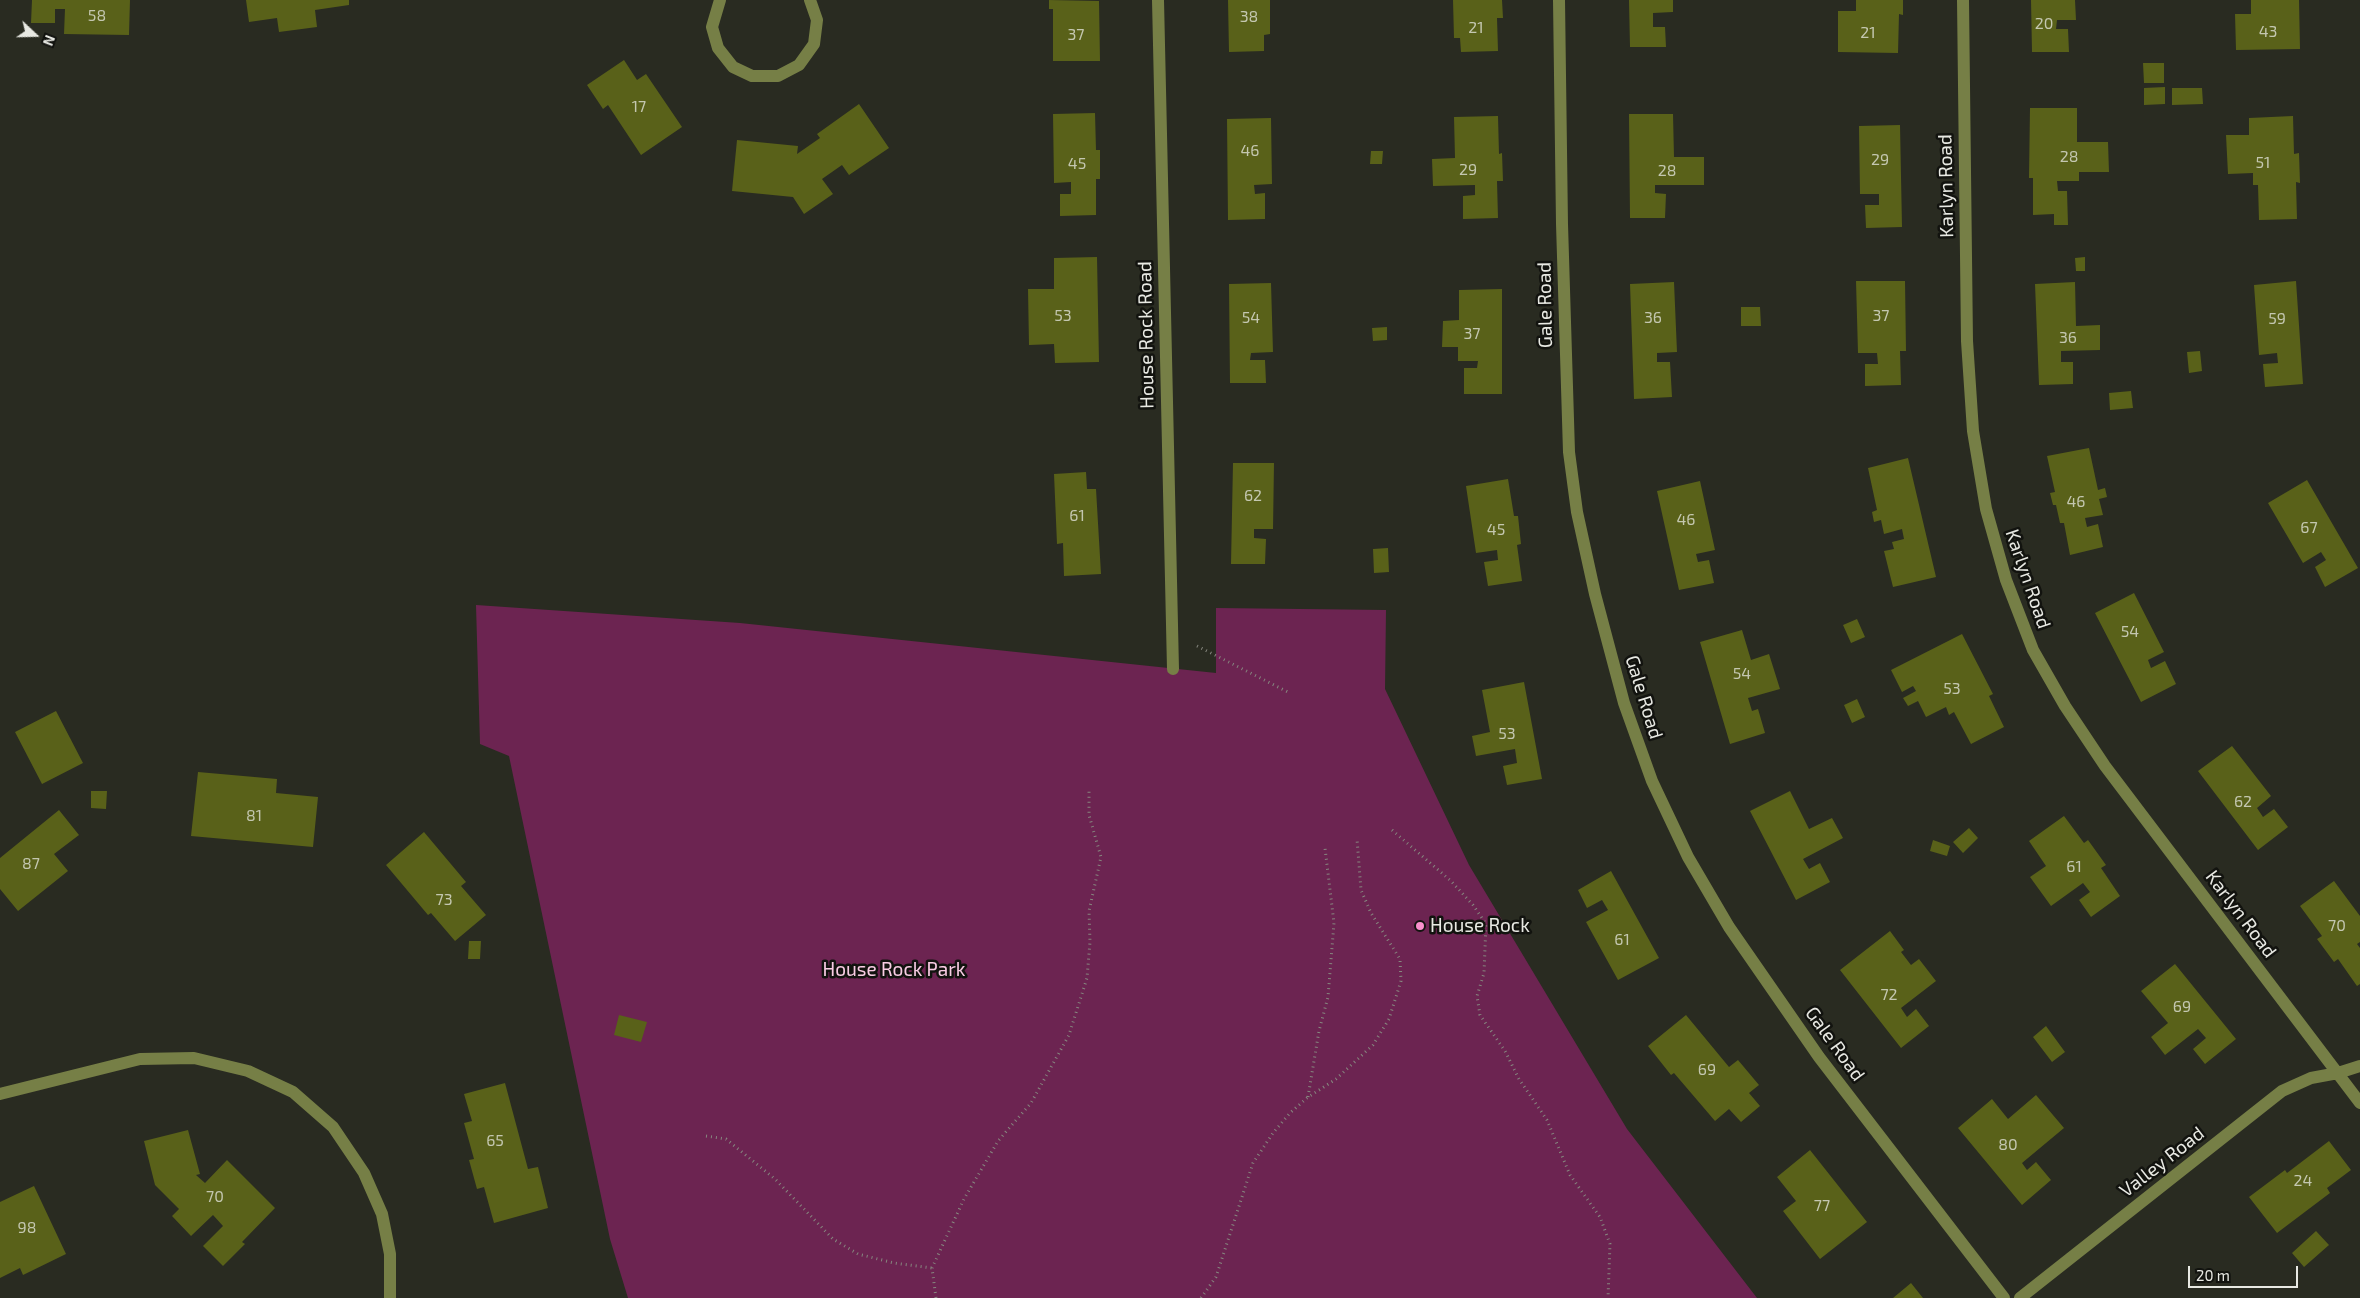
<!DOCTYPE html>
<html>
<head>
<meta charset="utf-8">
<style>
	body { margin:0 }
	#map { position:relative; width:2360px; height:1298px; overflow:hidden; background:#292b21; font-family:"Exo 2",sans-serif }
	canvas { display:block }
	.north { position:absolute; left:10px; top:10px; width:50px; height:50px; -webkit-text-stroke:4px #12130f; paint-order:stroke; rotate:111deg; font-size:14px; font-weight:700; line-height:20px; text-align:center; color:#e8e9e3 }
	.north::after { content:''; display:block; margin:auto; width:18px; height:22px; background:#e8e9e3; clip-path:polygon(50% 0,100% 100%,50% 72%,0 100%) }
	.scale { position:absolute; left:2188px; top:1266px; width:110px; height:22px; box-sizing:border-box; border:2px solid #e8e9e3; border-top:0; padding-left:6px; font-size:15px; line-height:18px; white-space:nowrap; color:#e8e9e3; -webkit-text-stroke:4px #12130f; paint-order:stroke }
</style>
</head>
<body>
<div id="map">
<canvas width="2360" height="1298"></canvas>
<div class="north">N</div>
<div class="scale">20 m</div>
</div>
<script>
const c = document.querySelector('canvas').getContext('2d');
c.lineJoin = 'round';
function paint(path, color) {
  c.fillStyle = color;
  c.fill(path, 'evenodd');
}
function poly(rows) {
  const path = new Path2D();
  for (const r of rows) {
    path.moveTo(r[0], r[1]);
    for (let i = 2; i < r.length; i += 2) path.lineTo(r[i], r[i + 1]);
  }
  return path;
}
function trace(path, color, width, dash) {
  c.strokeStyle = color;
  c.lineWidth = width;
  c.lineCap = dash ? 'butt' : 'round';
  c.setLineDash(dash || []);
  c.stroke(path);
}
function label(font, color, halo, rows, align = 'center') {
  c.font = font + ' "Exo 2",sans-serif';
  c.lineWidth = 5;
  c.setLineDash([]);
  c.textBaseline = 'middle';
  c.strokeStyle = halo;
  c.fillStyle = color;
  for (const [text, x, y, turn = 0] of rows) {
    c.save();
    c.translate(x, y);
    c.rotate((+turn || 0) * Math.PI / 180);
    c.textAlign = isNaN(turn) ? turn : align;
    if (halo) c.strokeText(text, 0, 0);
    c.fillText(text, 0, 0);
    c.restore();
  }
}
const green = poly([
	[476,605,740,623,1216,673,1216,608,1386,610,1385,689,1469,865,1627,1129,1757,1298,628,1298,610,1239,509,756,480,744]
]);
const building = poly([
	[32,0,130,0,129,35,64,34,65,9,55,9,55,23,31,23],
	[246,0,349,0,349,5,315,10,317,27,279,32,277,18,249,22],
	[1049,0,1099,1,1100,61,1053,61,1053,9,1049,9],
	[1228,0,1270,0,1270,34,1264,35,1264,51,1229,52],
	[1453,0,1502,0,1503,18,1497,18,1498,51,1461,52,1460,38,1454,38],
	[1629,0,1673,0,1673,12,1653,13,1653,27,1665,27,1666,47,1630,47],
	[1856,0,1903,0,1903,15,1899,14,1898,53,1838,52,1838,11,1856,11],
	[2031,0,2075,0,2076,20,2057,20,2056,29,2068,29,2069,52,2032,52],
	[2251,0,2299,0,2300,49,2236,50,2235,14,2251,14],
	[624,60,637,80,646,74,682,127,641,155,608,105,603,109,587,85],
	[2143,63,2164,63,2164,83,2144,83],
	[2165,87,2165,104,2144,105,2144,88],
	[2172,88,2202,88,2203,104,2172,105],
	[859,104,889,148,849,175,842,165,822,179,833,194,804,214,793,197,732,191,737,140,798,146,797,154,820,138,817,134],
	[2030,108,2077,108,2077,142,2108,142,2109,172,2079,172,2079,181,2057,181,2058,191,2067,191,2068,225,2054,225,2054,214,2033,215,2033,178,2029,178],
	[1095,113,1096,150,1100,150,1100,179,1096,179,1096,215,1060,216,1060,194,1071,194,1071,182,1054,183,1053,114],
	[1629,114,1673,114,1674,157,1704,157,1704,185,1655,185,1655,193,1666,194,1665,218,1630,218],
	[1498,116,1499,154,1502,153,1503,181,1497,181,1498,218,1463,219,1463,196,1475,195,1475,185,1433,186,1432,159,1455,158,1454,117],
	[2293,116,2294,154,2299,153,2300,183,2296,182,2297,219,2259,220,2258,185,2253,185,2253,173,2228,174,2226,135,2249,135,2249,118],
	[1271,118,1272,184,1254,185,1255,194,1265,193,1265,219,1228,220,1227,119],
	[1900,125,1902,227,1866,228,1865,205,1879,205,1879,194,1860,194,1859,126],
	[1371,151,1383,151,1382,164,1370,164],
	[1097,257,1099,362,1055,363,1054,344,1029,345,1028,289,1054,289,1054,258],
	[2085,257,2085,271,2076,271,2075,258],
	[1856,281,1905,281,1906,351,1900,351,1901,385,1865,386,1865,364,1878,364,1877,353,1858,353],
	[2296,281,2303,384,2265,387,2263,364,2278,363,2277,353,2259,355,2254,285],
	[1674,282,1677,352,1657,353,1657,362,1670,362,1672,397,1634,399,1630,284],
	[2075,282,2076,326,2100,325,2100,350,2061,351,2061,362,2073,362,2073,384,2039,385,2035,284],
	[1271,283,1273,352,1251,353,1250,360,1265,360,1266,383,1230,383,1229,284],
	[1502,289,1502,394,1464,394,1464,368,1477,368,1478,361,1458,361,1458,347,1442,347,1443,321,1459,320,1459,290],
	[1741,307,1760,307,1761,326,1741,326],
	[1387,327,1387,340,1373,341,1372,328],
	[2200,351,2202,371,2189,373,2187,352],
	[2131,391,2133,408,2110,410,2109,393],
	[2089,448,2098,490,2105,488,2107,497,2099,499,2103,515,2085,518,2087,527,2098,524,2103,547,2070,555,2064,523,2060,523,2056,505,2053,505,2050,493,2055,492,2047,456],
	[1908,458,1936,577,1893,587,1884,551,1894,549,1892,542,1904,539,1902,529,1884,534,1881,520,1874,522,1872,512,1877,510,1868,468],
	[1233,463,1274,463,1273,529,1254,529,1254,538,1266,539,1265,564,1231,564],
	[1086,472,1087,489,1096,489,1101,574,1064,576,1063,543,1057,544,1054,474],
	[1508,479,1514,516,1518,516,1521,544,1517,545,1522,581,1488,586,1484,562,1498,560,1497,550,1476,553,1466,486],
	[2307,480,2358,568,2325,587,2315,567,2326,560,2321,552,2303,563,2268,503],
	[1700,481,1715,550,1696,554,1698,562,1709,560,1714,583,1679,590,1657,491],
	[1388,548,1389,572,1374,573,1373,549],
	[2134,593,2164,652,2148,660,2151,668,2165,661,2176,684,2141,702,2095,613],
	[1857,619,1865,637,1851,643,1843,625],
	[1742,630,1751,660,1769,654,1780,689,1748,698,1752,711,1758,709,1765,733,1730,744,1700,642],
	[1962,634,1993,694,1989,696,2004,727,1971,744,1954,712,1949,715,1946,707,1926,717,1918,701,1908,706,1903,698,1916,691,1913,686,1902,692,1891,670],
	[1524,682,1542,779,1507,785,1503,766,1517,763,1515,749,1476,756,1472,736,1490,732,1482,690],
	[1857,699,1865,717,1852,723,1844,705],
	[56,711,83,763,42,784,15,732],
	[2232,746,2271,796,2257,808,2263,817,2274,809,2288,827,2258,850,2198,771],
	[198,772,277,779,276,793,318,797,313,847,191,836],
	[91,791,107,791,106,809,91,808],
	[1790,791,1809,829,1832,818,1843,838,1803,859,1809,869,1820,863,1830,882,1796,900,1750,811],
	[59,810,79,835,54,854,68,871,18,911,0,889,0,858],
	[2064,816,2084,843,2088,840,2106,865,2101,868,2120,896,2091,917,2079,900,2090,892,2083,883,2051,906,2030,877,2046,866,2029,841],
	[1969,828,1978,838,1963,853,1953,842],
	[424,832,466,882,461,886,486,915,455,941,431,913,428,915,386,865],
	[1933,840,1950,846,1947,856,1930,851],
	[1611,871,1659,958,1618,980,1586,922,1608,910,1602,900,1587,908,1578,890],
	[2334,881,2360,916,2360,942,2357,944,2360,948,2360,984,2357,986,2338,959,2334,962,2317,939,2322,936,2300,906],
	[1890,931,1904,950,1901,952,1911,965,1919,959,1936,981,1901,1008,1907,1017,1916,1009,1929,1026,1901,1048,1840,970],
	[469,941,481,941,480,959,468,959],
	[2175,964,2236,1039,2205,1064,2193,1049,2206,1038,2198,1029,2165,1055,2151,1037,2168,1023,2141,991],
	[619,1015,647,1022,641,1042,614,1035],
	[1686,1015,1729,1067,1738,1060,1759,1085,1749,1093,1760,1106,1741,1122,1729,1109,1715,1121,1674,1073,1671,1075,1648,1046],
	[2046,1026,2065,1052,2052,1062,2033,1037],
	[505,1083,528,1169,538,1167,548,1208,494,1223,484,1187,477,1189,469,1160,474,1159,464,1123,472,1121,464,1094],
	[2036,1095,2064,1128,2022,1163,2027,1170,2036,1162,2051,1180,2022,1205,1958,1128,1992,1099,2008,1119],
	[188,1130,200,1174,196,1175,205,1183,227,1160,275,1208,242,1242,245,1244,223,1266,203,1246,223,1226,213,1215,191,1236,172,1216,179,1209,155,1185,144,1141],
	[2329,1141,2351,1170,2327,1188,2330,1193,2277,1233,2249,1197,2285,1170,2287,1173],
	[1810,1150,1867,1222,1820,1259,1783,1211,1796,1201,1777,1177],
	[34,1186,66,1254,23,1275,20,1268,0,1278,0,1202],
	[2316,1231,2329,1245,2304,1267,2292,1253],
	[1911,1283,1923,1298,1893,1298]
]);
const path = poly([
	[1197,646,1288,692],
	[1392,830,1451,881,1473,905,1486,924,1484,973,1477,996,1480,1015,1505,1051,1519,1079,1547,1120,1570,1175,1600,1217,1610,1244,1608,1298],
	[1308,1097,1319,1031,1328,997,1334,923,1325,848],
	[706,1136,726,1139,775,1179,833,1239,858,1254,894,1263,932,1268],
	[936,1298,932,1268,964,1199,998,1141,1031,1103,1069,1035,1087,978,1090,942,1089,911,1101,857,1089,815,1089,788],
	[1201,1298,1216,1277,1253,1163,1273,1133,1290,1113,1307,1098,1336,1079,1373,1045,1389,1019,1401,981,1400,959,1371,913,1361,890,1357,839]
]);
const minor = poly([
	[720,0,712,27,718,48,733,67,752,76,778,76,799,65,814,44,817,20,810,0],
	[1158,0,1173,669],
	[1559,0,1562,224,1569,452,1577,512,1595,594,1624,703,1652,781,1688,857,1729,927,1819,1057,2004,1298],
	[1963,0,1967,341,1973,431,1986,509,2006,580,2033,650,2065,706,2105,766,2360,1103],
	[0,1094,140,1059,194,1058,248,1071,293,1092,333,1127,364,1173,382,1214,390,1254,390,1298],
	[2020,1298,2282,1091,2311,1078,2338,1073,2360,1066]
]);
const markers = [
	[1420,926,5,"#f890cc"]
];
const numberNames = [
	["58",97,16],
	["38",1249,17],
	["20",2044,24],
	["21",1476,28],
	["43",2268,32],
	["21",1868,33],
	["37",1076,35],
	["17",639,107],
	["46",1250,151],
	["28",2069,157],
	["29",1880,160],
	["51",2263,163],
	["45",1077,164],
	["29",1468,170],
	["28",1667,171],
	["53",1063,316],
	["37",1881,316],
	["54",1251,318],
	["36",1653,318],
	["59",2277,319],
	["37",1472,334],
	["36",2068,338],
	["62",1253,496],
	["46",2076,502],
	["61",1077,516],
	["46",1686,520],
	["67",2309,528],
	["45",1496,530],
	["54",2130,632],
	["54",1742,674],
	["53",1952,689],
	["53",1507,734],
	["62",2243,802],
	["81",254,816],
	["87",31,864],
	["61",2074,867],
	["73",444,900],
	["70",2337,926],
	["61",1622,940],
	["72",1889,995],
	["69",2182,1007],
	["69",1707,1070],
	["65",495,1141],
	["80",2008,1145],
	["24",2303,1181],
	["70",215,1197],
	["77",1822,1206],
	["98",27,1228]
];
const streetNames = [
	["Karlyn Road",1946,186,-91],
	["Gale Road",1545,305,-91],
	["House Rock Road",1146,335,-91],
	["Karlyn Road",2028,579,71],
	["Gale Road",1644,697,73],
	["Karlyn Road",2241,914,53],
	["Gale Road",1835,1044,54],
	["Valley Road",2162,1162,-38]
];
const poiNames = [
	["House Rock",1430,926]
];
const parkNames = [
	["House Rock Park",894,970]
];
paint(green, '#6c2451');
paint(building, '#596119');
trace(path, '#86877f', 3, [1, 4]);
trace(minor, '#767f46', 12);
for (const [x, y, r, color] of markers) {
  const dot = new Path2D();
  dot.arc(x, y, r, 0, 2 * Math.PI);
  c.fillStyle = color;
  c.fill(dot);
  trace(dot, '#12130f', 2);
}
label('16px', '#c4c7b0', null, numberNames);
label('19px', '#e8e9e3', '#12130f', streetNames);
label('19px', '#e8e9e3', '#12130f', poiNames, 'left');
label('19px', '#f9cce4', '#12130f', parkNames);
</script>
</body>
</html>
